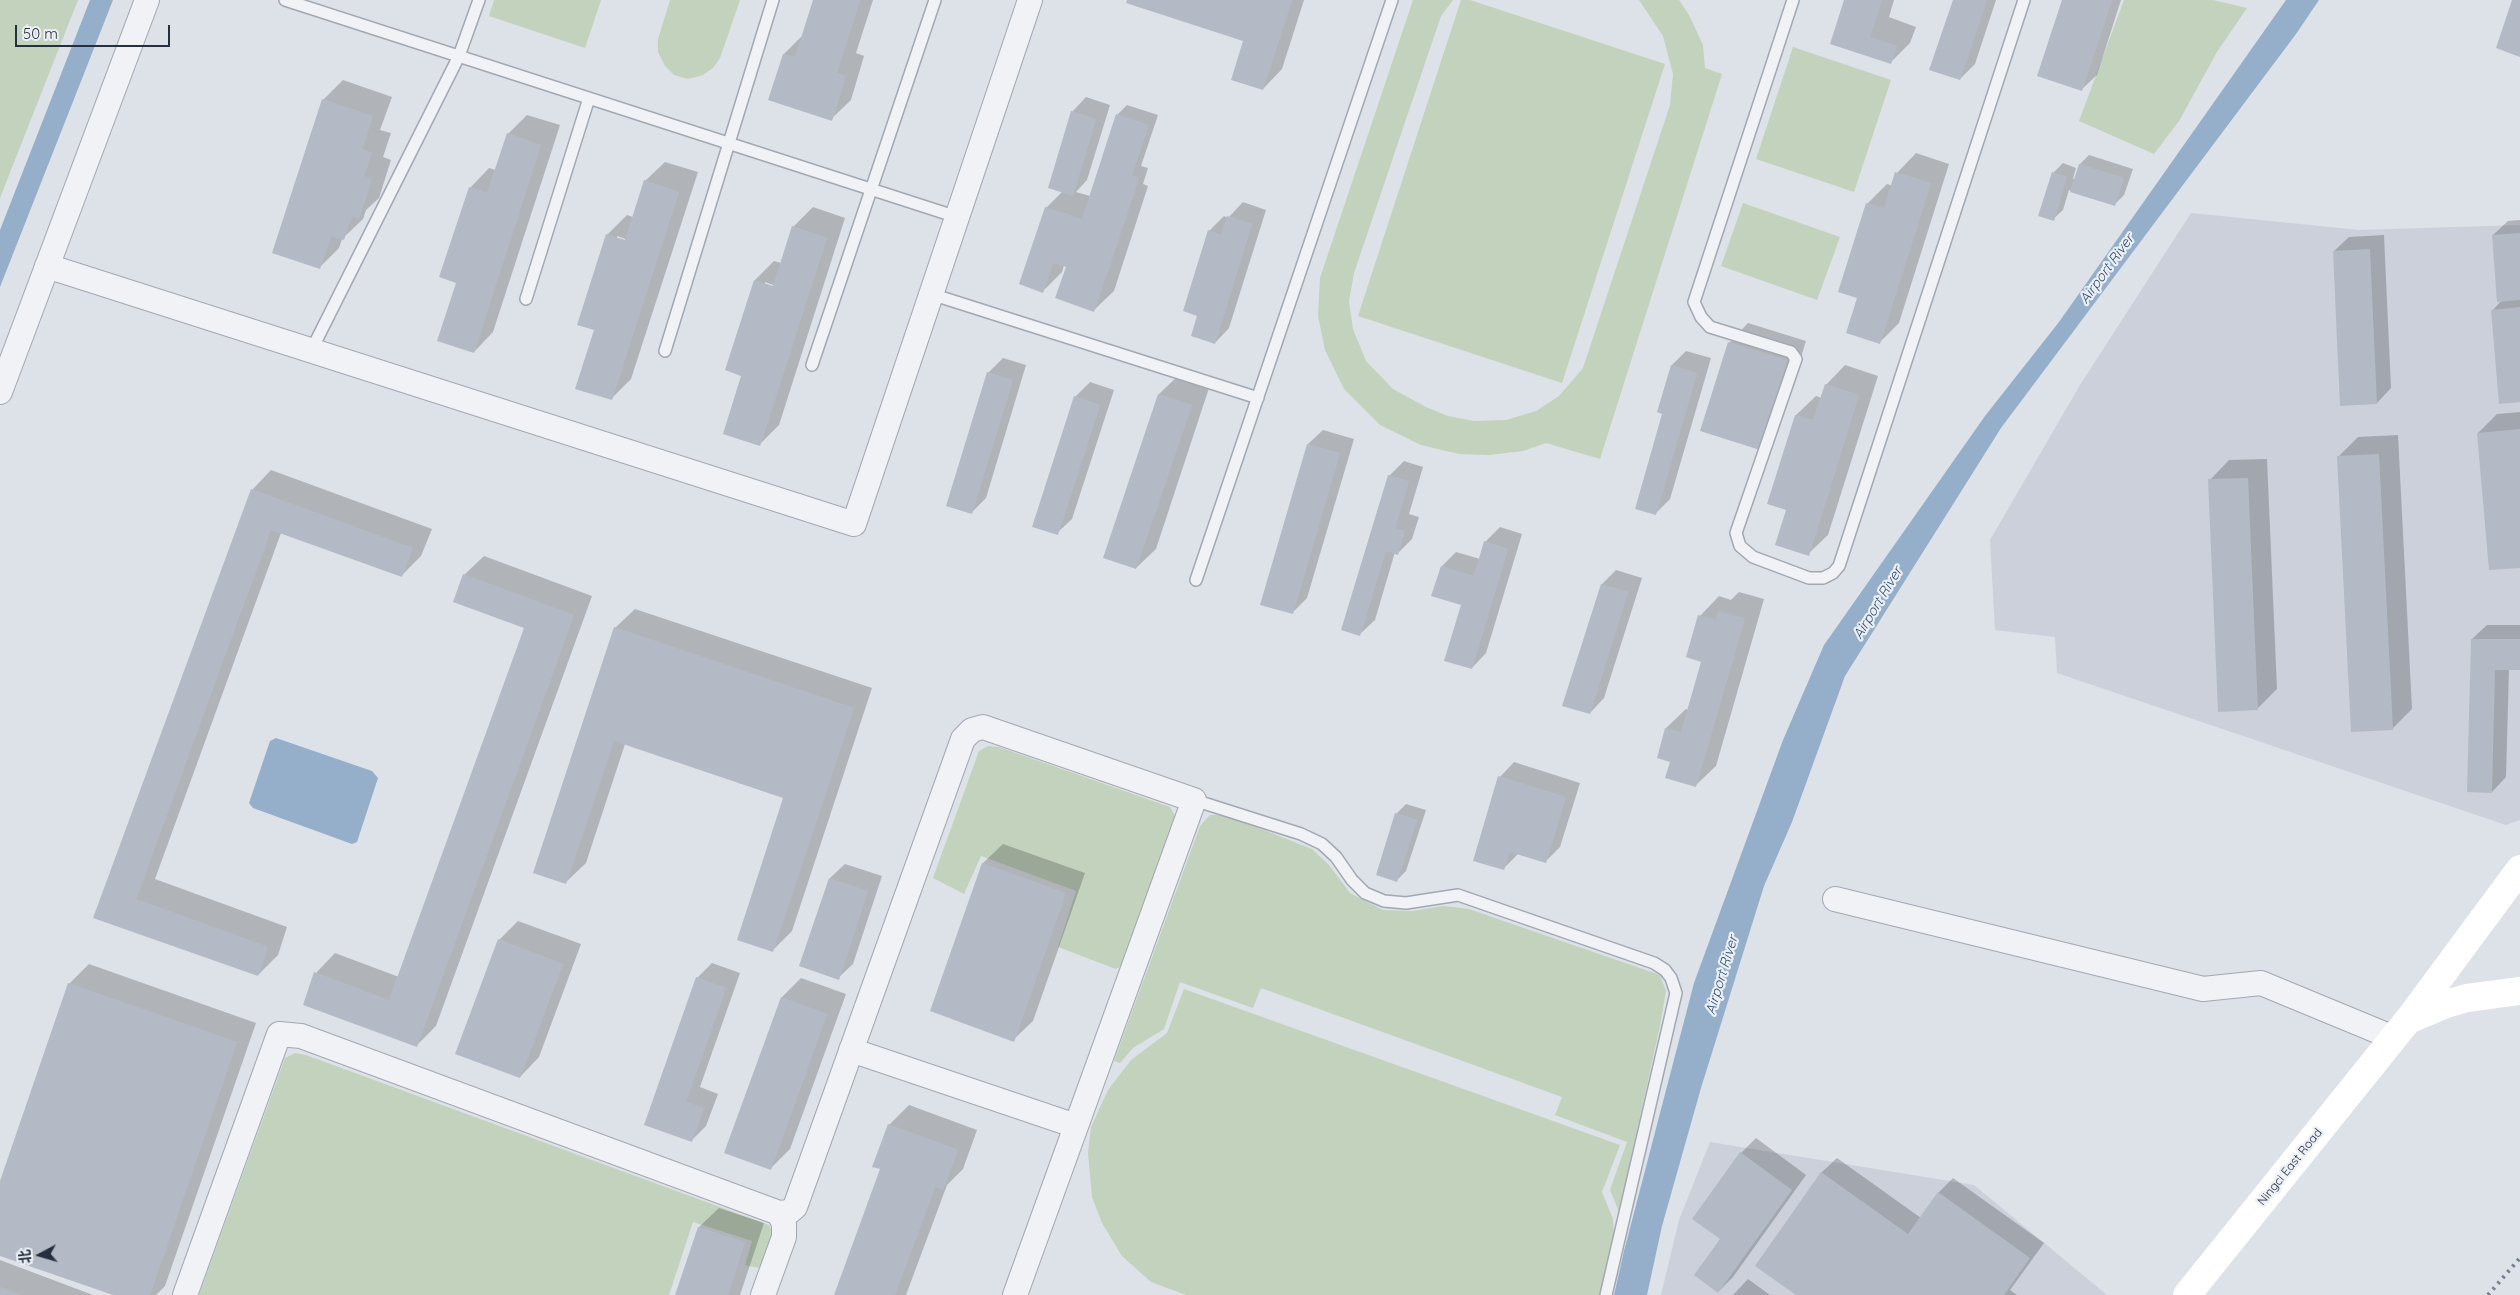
<!DOCTYPE html>
<html>
<head>
<meta charset="utf-8">
<style>
	body { margin:0 }
	#map { position:relative; width:2520px; height:1295px; overflow:hidden; background:#dde1e8; font-family:Quicksand,"Noto Sans SC",sans-serif }
	canvas { display:block }
	.north { position:absolute; left:15px; top:1230px; width:50px; height:50px; -webkit-text-stroke:4px #ecf0f5; paint-order:stroke; rotate:264deg; font-size:14px; font-weight:700; line-height:20px; text-align:center; color:#252f3f }
	.north::after { content:''; display:block; margin:auto; width:18px; height:22px; background:#252f3f; clip-path:polygon(50% 0,100% 100%,50% 72%,0 100%) }
	.scale { position:absolute; left:15px; top:25px; width:155px; height:22px; box-sizing:border-box; border:2px solid #252f3f; border-top:0; padding-left:6px; font-size:15px; line-height:18px; white-space:nowrap; color:#252f3f; -webkit-text-stroke:4px #ecf0f5; paint-order:stroke }
</style>
</head>
<body>
<div id="map">
<canvas width="2520" height="1295"></canvas>
<div class="north">北</div>
<div class="scale">50 m</div>
</div>
<script>
const c = document.querySelector('canvas').getContext('2d');
c.lineJoin = 'round';
function paint(path, color) {
  c.fillStyle = color;
  c.fill(path, 'evenodd');
}
function poly(rows) {
  const path = new Path2D();
  for (const r of rows) {
    path.moveTo(r[0], r[1]);
    for (let i = 2; i < r.length; i += 2) path.lineTo(r[i], r[i + 1]);
  }
  return path;
}
function trace(path, color, width, dash) {
  c.strokeStyle = color;
  c.lineWidth = width;
  c.lineCap = dash ? 'butt' : 'round';
  c.setLineDash(dash || []);
  c.stroke(path);
}
function label(font, color, halo, rows, align = 'center') {
  c.font = font + ' Quicksand,sans-serif';
  c.lineWidth = 4.5;
  c.setLineDash([]);
  c.textBaseline = 'middle';
  c.strokeStyle = halo;
  c.fillStyle = color;
  for (const [text, x, y, turn = 0] of rows) {
    c.save();
    c.translate(x, y);
    c.rotate((+turn || 0) * Math.PI / 180);
    c.textAlign = isNaN(turn) ? turn : align;
    if (halo) c.strokeText(text, 0, 0);
    c.fillText(text, 0, 0);
    c.restore();
  }
}
const built = poly([
	[2191,213,2359,230,2520,225,2520,820,2506,825,2057,673,2055,637,1995,630,1990,540,2080,385],
	[1710,1142,1974,1185,2107,1295,1661,1295,1679,1220]
]);
const green = poly([
	[0,0,78,0,0,198],
	[494,0,601,0,585,48,489,16],
	[670,0,740,0,720,58,713,68,703,75,688,79,674,75,665,66,658,52,658,39],
	[1413,0,1453,0,1441,16,1354,273,1349,301,1353,329,1366,361,1393,389,1426,407,1448,416,1474,421,1506,420,1536,411,1559,396,1583,368,1670,105,1673,74,1663,36,1639,0,1679,0,1689,15,1703,45,1705,68,1722,74,1600,459,1546,443,1523,451,1489,455,1459,454,1421,445,1380,425,1344,389,1325,350,1318,316,1320,278],
	[1461,0,1470,0,1665,64,1562,383,1358,316],
	[2124,0,2213,0,2247,8,2217,52,2179,121,2154,154,2079,121],
	[1793,47,1891,80,1854,192,1756,159],
	[1743,203,1840,237,1817,300,1721,266],
	[988,746,999,747,1170,807,1175,816,1176,829,1125,964,1116,969,1058,947,1076,891,981,856,964,894,933,878,979,751],
	[1210,815,1226,815,1312,849,1329,865,1350,893,1383,910,1412,911,1443,906,1469,909,1660,975,1666,991,1660,1026,1619,1212,1610,1190,1627,1142,1555,1115,1562,1097,1261,988,1253,1008,1180,982,1164,1029,1133,1048,1120,1063,1114,1061,1200,826],
	[1184,989,1620,1145,1602,1192,1613,1219,1615,1246,1604,1295,1186,1295,1151,1282,1122,1256,1102,1223,1092,1197,1088,1153,1091,1127,1108,1090,1131,1060,1167,1033],
	[295,1053,306,1055,769,1225,774,1236,771,1254,758,1268,745,1265,752,1241,693,1222,669,1295,199,1295,285,1058]
]);
const water = poly([
	[90,0,113,0,0,287,0,230],
	[2286,0,2319,0,2296,34,2001,428,1845,676,1792,822,1764,886,1701,1088,1662,1226,1647,1295,1614,1295,1624,1251,1694,983,1783,740,1824,645,1985,416,2059,322],
	[276,738,372,771,378,778,357,842,352,844,253,808,249,803,270,741]
]);
const shadow = poly([
	[814,0,873,0,856,53,864,56,851,100,831,119,770,100,784,54,803,35],
	[1129,0,1304,0,1282,69,1263,89,1245,40],
	[1846,0,1894,0,1889,17,1916,27,1910,43,1890,63,1831,43],
	[1954,0,1996,0,1975,64,1960,79],
	[2063,0,2121,0,2097,75,2082,89],
	[343,80,392,97,380,130,391,133,383,157,391,160,379,198,366,210,363,219,342,239,339,248,320,267,323,100],
	[1086,97,1110,105,1087,180,1076,192,1090,196,1117,115,1127,105,1158,115,1141,166,1148,168,1143,184,1148,186,1114,291,1094,310,1067,266,1064,265,1062,272,1043,291,1046,208,1062,192,1072,112],
	[527,115,560,125,493,332,474,352,470,188,489,168,496,170,508,134],
	[1916,153,1949,164,1899,323,1880,342,1859,297,1840,291,1868,203,1887,184,1893,186,1897,173],
	[2089,155,2133,169,2124,195,2114,205,2069,190,2063,210,2053,219,2053,173,2063,163,2076,168,2073,179,2075,179,2080,164],
	[665,162,698,172,631,379,611,399,595,329,607,235,627,215,633,217,645,181],
	[617,236,631,241,617,239],
	[1243,202,1266,210,1229,328,1215,343,1199,315,1209,231,1224,216,1228,218],
	[813,207,845,218,779,425,759,445,743,375,755,280,774,261,781,263,793,227],
	[765,282,779,287,778,289,765,285],
	[2520,220,2520,401,2493,310,2502,300,2493,235,2508,221],
	[2384,235,2391,388,2377,403,2334,251,2349,237],
	[1748,323,1806,341,1779,429,1759,448,1729,343],
	[1686,351,1711,358,1670,499,1655,514,1664,413,1672,365],
	[1003,358,1026,365,986,498,971,513,988,373],
	[1845,365,1878,376,1828,535,1808,554,1787,509,1796,415,1816,396,1822,398,1826,385],
	[1179,375,1210,385,1156,549,1136,568,1105,557,1159,394],
	[1090,382,1114,390,1072,519,1057,533,1075,397],
	[2520,412,2520,566,2478,433,2497,414],
	[1323,430,1354,439,1307,598,1292,613,1308,444],
	[2398,435,2412,709,2392,729,2338,457,2358,437],
	[2267,459,2277,689,2257,709,2210,480,2229,460],
	[1404,461,1423,467,1409,514,1419,517,1412,539,1398,553,1395,552,1375,620,1360,634,1389,476],
	[271,470,432,529,421,556,401,576,281,533,155,879,287,927,278,955,258,975,94,917,252,490],
	[1500,527,1522,534,1486,653,1472,668,1463,605,1442,566,1456,552,1480,559,1485,542],
	[484,556,592,596,436,1026,417,1045,316,973,335,953,399,977,526,627,464,575],
	[1616,570,1642,578,1604,698,1590,713,1602,584],
	[1739,592,1764,599,1716,766,1696,785,1666,728,1686,709,1689,710,1703,661,1700,616,1719,596,1731,600],
	[635,609,872,688,792,931,773,950,785,798,625,744,586,863,566,882,615,628],
	[2487,625,2520,625,2520,669,2509,669,2506,777,2492,792,2472,639],
	[1514,762,1580,783,1560,847,1545,862,1518,854,1503,869,1500,777],
	[1406,804,1426,810,1406,871,1397,880,1396,814],
	[1003,844,1085,873,1033,1021,1013,1040,983,863],
	[845,864,882,876,853,964,838,978,830,878],
	[518,921,581,944,539,1057,520,1077,499,940],
	[712,963,740,973,700,1087,718,1094,706,1126,692,1140,646,1124,697,978],
	[89,964,256,1023,165,1286,156,1295,116,1295,0,1254,0,1184,69,984],
	[801,978,846,994,790,1149,770,1169,726,1152,782,997],
	[909,1105,977,1130,963,1169,947,1185,906,1295,835,1295,882,1169,874,1166,889,1125],
	[1756,1138,1806,1175,1733,1277,1718,1292,1722,1239,1694,1219,1741,1153],
	[1837,1158,1921,1218,1938,1193,1953,1178,2044,1243,2010,1290,2017,1295,1798,1295,1756,1265,1822,1172],
	[719,1208,764,1223,740,1295,677,1295,699,1227],
	[0,1260,93,1295,0,1295],
	[1748,1279,1770,1295,1733,1295]
]);
const building = poly([
	[813,0,860,0,837,73,846,76,832,121,768,100,783,54,795,57],
	[1127,0,1292,0,1263,90,1231,80,1243,41,1126,3],
	[1844,0,1882,0,1870,37,1897,46,1891,64,1830,44],
	[1953,0,1987,0,1960,80,1929,70],
	[2062,0,2112,0,2082,91,2037,76],
	[2512,0,2520,0,2520,57,2496,48],
	[322,99,373,116,362,149,372,153,364,176,372,179,359,219,352,216,344,240,331,236,320,269,272,253],
	[1071,111,1096,119,1073,196,1048,188],
	[1116,114,1149,125,1132,175,1139,178,1094,312,1055,298,1066,267,1053,263,1043,293,1019,284,1045,207,1082,219],
	[507,133,541,145,474,353,437,341,456,283,439,277,469,187,487,193],
	[2079,164,2124,178,2115,206,2070,192],
	[1895,172,1931,183,1880,344,1846,333,1857,298,1838,292,1866,203,1884,208],
	[2052,172,2067,177,2054,221,2038,216],
	[644,180,679,192,612,400,575,389,594,330,577,325,606,234,625,240],
	[1227,216,1252,224,1215,344,1191,336,1197,316,1183,311,1208,230,1221,235],
	[792,226,827,238,760,446,723,434,741,376,725,370,754,280,773,286],
	[2520,233,2520,300,2497,302,2492,235],
	[2370,249,2377,404,2340,406,2333,251],
	[2520,307,2520,402,2499,404,2491,310],
	[1728,342,1787,360,1760,450,1700,431],
	[1671,365,1697,373,1656,515,1635,509,1662,414,1657,412],
	[987,372,1013,380,972,514,946,506],
	[1825,384,1859,395,1809,556,1775,545,1786,510,1767,504,1795,415,1813,420],
	[1158,394,1192,405,1136,569,1103,558],
	[1074,396,1100,405,1058,535,1032,527],
	[2520,429,2520,568,2489,570,2477,433],
	[1307,444,1340,453,1293,614,1260,605],
	[2379,454,2393,730,2351,732,2337,456],
	[1388,475,1409,481,1395,528,1405,531,1398,555,1386,551,1360,636,1341,630],
	[2248,478,2258,710,2218,712,2208,479],
	[251,489,413,548,402,577,271,530,136,899,268,947,258,976,93,918],
	[1484,541,1508,549,1472,669,1444,661,1461,605,1431,596,1441,566,1474,576],
	[463,574,574,615,417,1047,303,1005,314,972,389,1000,524,628,453,602],
	[1601,584,1628,592,1590,714,1562,706],
	[1718,611,1745,618,1696,787,1665,778,1670,762,1657,758,1665,728,1681,732,1701,662,1686,657,1698,615,1716,620],
	[614,627,854,708,773,952,737,940,783,798,614,741,566,884,533,873],
	[2471,639,2520,639,2520,670,2495,670,2492,793,2467,792],
	[1498,776,1566,797,1546,863,1510,852,1504,870,1473,861],
	[1395,813,1417,820,1397,882,1376,875],
	[982,863,1066,893,1014,1042,930,1011],
	[829,878,868,891,839,980,799,966],
	[498,939,563,964,520,1078,455,1054],
	[696,977,726,988,686,1102,704,1108,692,1142,644,1125],
	[68,983,237,1042,150,1295,113,1295,0,1256,0,1181],
	[781,997,827,1014,771,1170,724,1153],
	[888,1124,958,1150,943,1190,935,1187,895,1295,834,1295,880,1169,872,1167],
	[1740,1152,1792,1190,1718,1293,1694,1275,1720,1239,1692,1219],
	[1821,1172,1908,1234,1938,1192,2030,1258,2004,1295,1796,1295,1755,1266],
	[698,1227,745,1242,728,1295,675,1295],
	[0,1287,22,1295,0,1295]
]);
const lane = poly([
	[285,0,957,217],
	[1793,0,1694,302,1701,317,1710,327,1791,352,1796,359,1736,533,1740,546,1753,557,1809,578,1823,578,1833,573,1839,566,2024,0],
	[931,294,1258,398],
	[526,299,589,98],
	[311,351,459,56,479,0],
	[665,351,773,0],
	[812,365,935,0],
	[1196,580,1392,0],
	[1194,800,1301,834,1322,844,1336,857,1352,880,1365,893,1384,901,1406,903,1458,895,1654,963,1665,970,1671,978,1676,993,1606,1295]
]);
const street = poly([
	[47,266,854,524,1030,0],
	[0,392,147,0],
	[1835,899,2203,989,2261,983,2394,1038],
	[851,1050,1076,1126],
	[185,1295,279,1034,301,1036,779,1213,789,1212,795,1207,963,739,972,730,983,727,1194,800,1015,1295],
	[763,1295,784,1237,784,1224,779,1213]
]);
const secondary = poly([
	[2409,1019,2520,869],
	[2187,1295,2408,1020,2446,1004,2467,998,2520,991]
]);
const rail = poly([
	[2488,1295,2520,1258]
]);
const streetNames = [
	["Ningci East Road",2290,1167,-51]
];
const waterNames = [
	["Airport River",2107,269,-54],
	["Airport River",1878,603,-59],
	["Airport River",1722,975,-73]
];
paint(built, '#cbd0da');
paint(green, '#c3d2bd');
paint(water, '#95afcb');
paint(shadow, '#0003');
paint(building, '#b4bac5');
trace(lane, '#a2a8b2', 14);
trace(street, '#a2a8b2', 26);
trace(lane, '#f0f2f6', 11);
trace(street, '#f0f2f6', 24);
trace(secondary, '#fff', 28);
trace(rail, '#758092', 4, [2.5, 5]);
label('12px', '#252f3f', '#ecf0f5', streetNames);
label('italic 14px', '#2d4d75', '#ecf0f5', waterNames);
</script>
</body>
</html>
